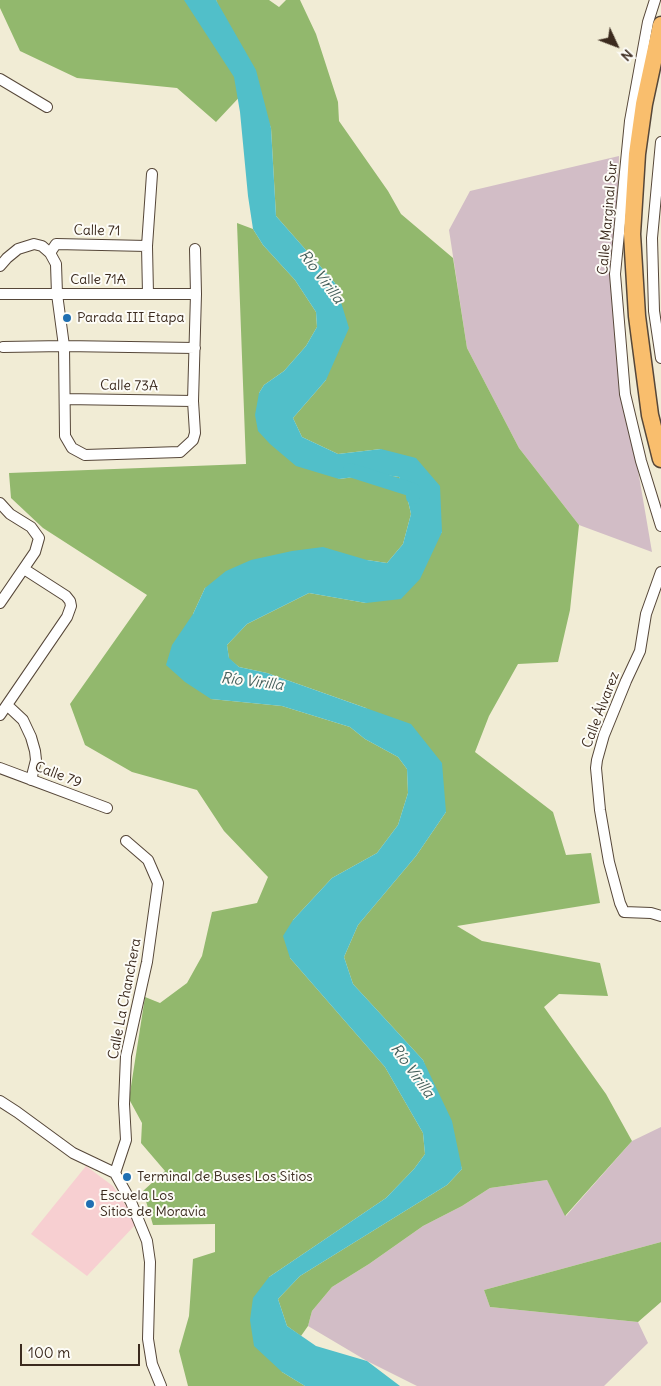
<!DOCTYPE html>
<html>
<head>
<meta charset="utf-8">
<style>
	body { margin:0 }
	#map { position:relative; width:661px; height:1386px; overflow:hidden; background:#f1ecd5; font-family:Delius,sans-serif }
	canvas { display:block }
	.north { position:absolute; left:591px; top:20px; width:50px; height:50px; -webkit-text-stroke:4px #fdfcf7; paint-order:stroke; rotate:133deg; font-size:14px; font-weight:700; line-height:20px; text-align:center; color:#3b2a1e }
	.north::after { content:''; display:block; margin:auto; width:18px; height:22px; background:#3b2a1e; clip-path:polygon(50% 0,100% 100%,50% 72%,0 100%) }
	.scale { position:absolute; left:20px; top:1344px; width:120px; height:22px; box-sizing:border-box; border:2px solid #3b2a1e; border-top:0; padding-left:6px; font-size:15px; line-height:18px; white-space:nowrap; color:#3b2a1e; -webkit-text-stroke:4px #fdfcf7; paint-order:stroke }
</style>
</head>
<body>
<div id="map">
<canvas width="661" height="1386"></canvas>
<div class="north">N</div>
<div class="scale">100 m</div>
</div>
<script>
const c = document.querySelector('canvas').getContext('2d');
c.lineJoin = 'round';
function paint(path, color) {
  c.fillStyle = color;
  c.fill(path, 'evenodd');
}
function poly(rows) {
  const path = new Path2D();
  for (const r of rows) {
    path.moveTo(r[0], r[1]);
    for (let i = 2; i < r.length; i += 2) path.lineTo(r[i], r[i + 1]);
  }
  return path;
}
function trace(path, color, width, dash) {
  c.strokeStyle = color;
  c.lineWidth = width;
  c.lineCap = dash ? 'butt' : 'round';
  c.setLineDash(dash || []);
  c.stroke(path);
}
function label(font, color, halo, rows, align = 'center') {
  c.font = font + ' Delius,sans-serif';
  c.lineWidth = 4;
  c.setLineDash([]);
  c.textBaseline = 'middle';
  c.strokeStyle = halo;
  c.fillStyle = color;
  for (const [text, x, y, turn = 0] of rows) {
    c.save();
    c.translate(x, y);
    c.rotate((+turn || 0) * Math.PI / 180);
    c.textAlign = isNaN(turn) ? turn : align;
    if (halo) c.strokeText(text, 0, 0);
    c.fillText(text, 0, 0);
    c.restore();
  }
}
const built = poly([
	[86,1166,113,1186,137,1223,87,1276,31,1234]
]);
const industrial = poly([
	[619,156,615,274,625,394,652,552,579,525,519,448,467,348,449,230,470,191],
	[661,1127,661,1242,484,1290,490,1307,638,1322,648,1343,604,1386,417,1386,367,1361,308,1326,312,1311,332,1287,369,1264,423,1226,462,1206,490,1188,547,1180,566,1216,632,1141]
]);
const forest = poly([
	[0,0,192,0,247,89,216,122,177,88,77,78,20,51,0,8],
	[216,0,269,0,279,7,286,0,300,0,316,34,338,102,339,121,388,191,401,214,453,258,467,348,519,448,579,525,570,610,558,662,518,664,489,716,475,752,553,812,566,855,591,853,600,903,457,926,482,941,600,963,608,996,559,994,544,1007,606,1094,632,1141,565,1216,547,1180,490,1188,462,1206,423,1226,369,1264,332,1287,312,1311,308,1326,301,1336,287,1326,278,1299,300,1276,447,1185,462,1169,423,1060,353,984,344,957,358,925,416,856,446,812,366,708,267,673,239,667,229,659,227,645,247,624,309,593,366,603,442,532,381,449,338,454,302,437,293,418,326,380,335,283,276,216,271,128],
	[237,223,253,229,263,245,295,280,316,312,317,327,306,346,284,371,264,385,259,393,339,479,378,474,399,477,406,492,411,514,403,544,387,563,367,560,205,588,193,614,211,699,282,706,350,727,365,739,398,757,407,769,408,793,398,825,377,853,332,878,293,920,290,958,385,1067,423,1133,425,1154,414,1169,386,1198,269,1277,282,1372,305,1386,188,1386,179,1351,189,1316,193,1259,215,1252,215,1224,153,1225,143,1191,165,1171,141,1143,142,1123,129,1099,145,997,160,1003,187,983,202,956,212,912,257,903,268,877,224,831,197,790,132,772,85,745,70,704,147,595,43,528,11,498,9,473,246,464],
	[661,1242,661,1302,638,1322,490,1307,484,1290]
]);
const water = poly([
	[184,0,216,0,256,70,271,128,276,216,335,283,349,328,326,380,293,418,302,437,338,454,381,449,416,458,440,486,442,532,420,579,401,599,366,603,309,593,247,624,227,645,229,658,239,667,267,673,411,724,442,763,446,812,416,856,358,925,344,957,353,984,423,1060,452,1121,462,1169,447,1185,300,1276,278,1299,287,1326,316,1346,367,1361,400,1386,305,1386,282,1372,254,1346,250,1320,253,1298,269,1277,386,1198,414,1169,425,1154,423,1133,385,1067,290,958,283,936,293,920,332,878,377,853,398,825,408,793,407,769,398,757,365,739,350,727,282,706,211,699,185,682,166,665,172,645,193,614,205,588,226,571,251,560,292,551,323,547,367,560,387,563,403,544,411,514,406,492,399,477,378,474,339,479,296,466,270,444,258,431,255,415,259,393,264,385,284,371,306,346,317,327,316,312,295,280,263,245,253,229,248,196,240,112,234,77]
]);
const river = poly([
	[350,470,413,490,413,497]
]);
const minor = poly([
	[655,0,648,22,630,121,615,274,625,394,641,461,661,526],
	[0,79,47,107],
	[661,142,652,238,654,311,661,358],
	[50,253,56,244,147,246],
	[0,266,7,258,18,249,34,244,42,246,50,253,56,264,57,294,64,346,65,436,72,448,85,455,180,452,193,440,195,433,193,401,196,294,195,249],
	[0,294,196,294],
	[148,294,147,246,152,174],
	[3,347,64,346,195,348],
	[65,399,193,401],
	[0,503,10,514,31,527,39,538,35,552,0,603],
	[661,572,646,614,640,651,626,681,604,735,597,760,596,768,600,810,609,862,620,903,624,912,651,913,661,916],
	[7,705,23,720,31,737,35,751,36,760,31,780],
	[0,715,67,617,71,606,70,601,66,596,24,569],
	[0,768,107,808],
	[0,1101,17,1112,73,1153,115,1173,131,1202,147,1241,150,1262,148,1339,152,1364,161,1386],
	[115,1173,126,1140,124,1104,126,1056,147,962,158,883,148,860,126,841]
]);
const trunk = poly([
	[661,25,644,104,637,154,632,234,637,316,650,415,661,459]
]);
const markers = [
	[67,318,5,"#1f6fb2"],
	[127,1177,5,"#1f6fb2"],
	[90,1204,5,"#1f6fb2"]
];
const streetNames = [
	["Calle Marginal Sur",608,218,-85],
	["Calle 71",97,231,1],
	["Calle 71A",98,280],
	["Calle 73A",129,386,1],
	["Calle Álvarez",601,710,-69],
	["Calle 79",58,775,21],
	["Calle La Chanchera",125,999,-79]
];
const poiNames = [
	["Parada III Etapa",77,318],
	["Terminal de Buses Los Sitios",137,1177],
	["Escuela Los",100,1196],
	["Sitios de Moravia",100,1212]
];
const waterNames = [
	["Río Virilla",321,277,53],
	["Río Virilla",252,682,7],
	["Río Virilla",412,1071,54]
];
paint(built, '#f7cfd1');
paint(industrial, '#d2bdc6');
paint(forest, '#92b86d');
paint(water, '#51bfc9');
trace(river, '#51bfc9', 14);
trace(minor, '#564739', 12);
trace(trunk, '#564739', 19);
trace(minor, '#fff', 10);
trace(trunk, '#f9be6d', 16);
for (const [x, y, r, color] of markers) {
  const dot = new Path2D();
  dot.arc(x, y, r, 0, 2 * Math.PI);
  c.fillStyle = color;
  c.fill(dot);
  trace(dot, '#fdfcf7', 2);
}
label('14px', '#3b2a1e', '#fdfcf7', streetNames);
label('14px', '#3b2a1e', '#fdfcf7', poiNames, 'left');
label('italic 15px', '#435e5a', '#fdfcf7', waterNames);
</script>
</body>
</html>
